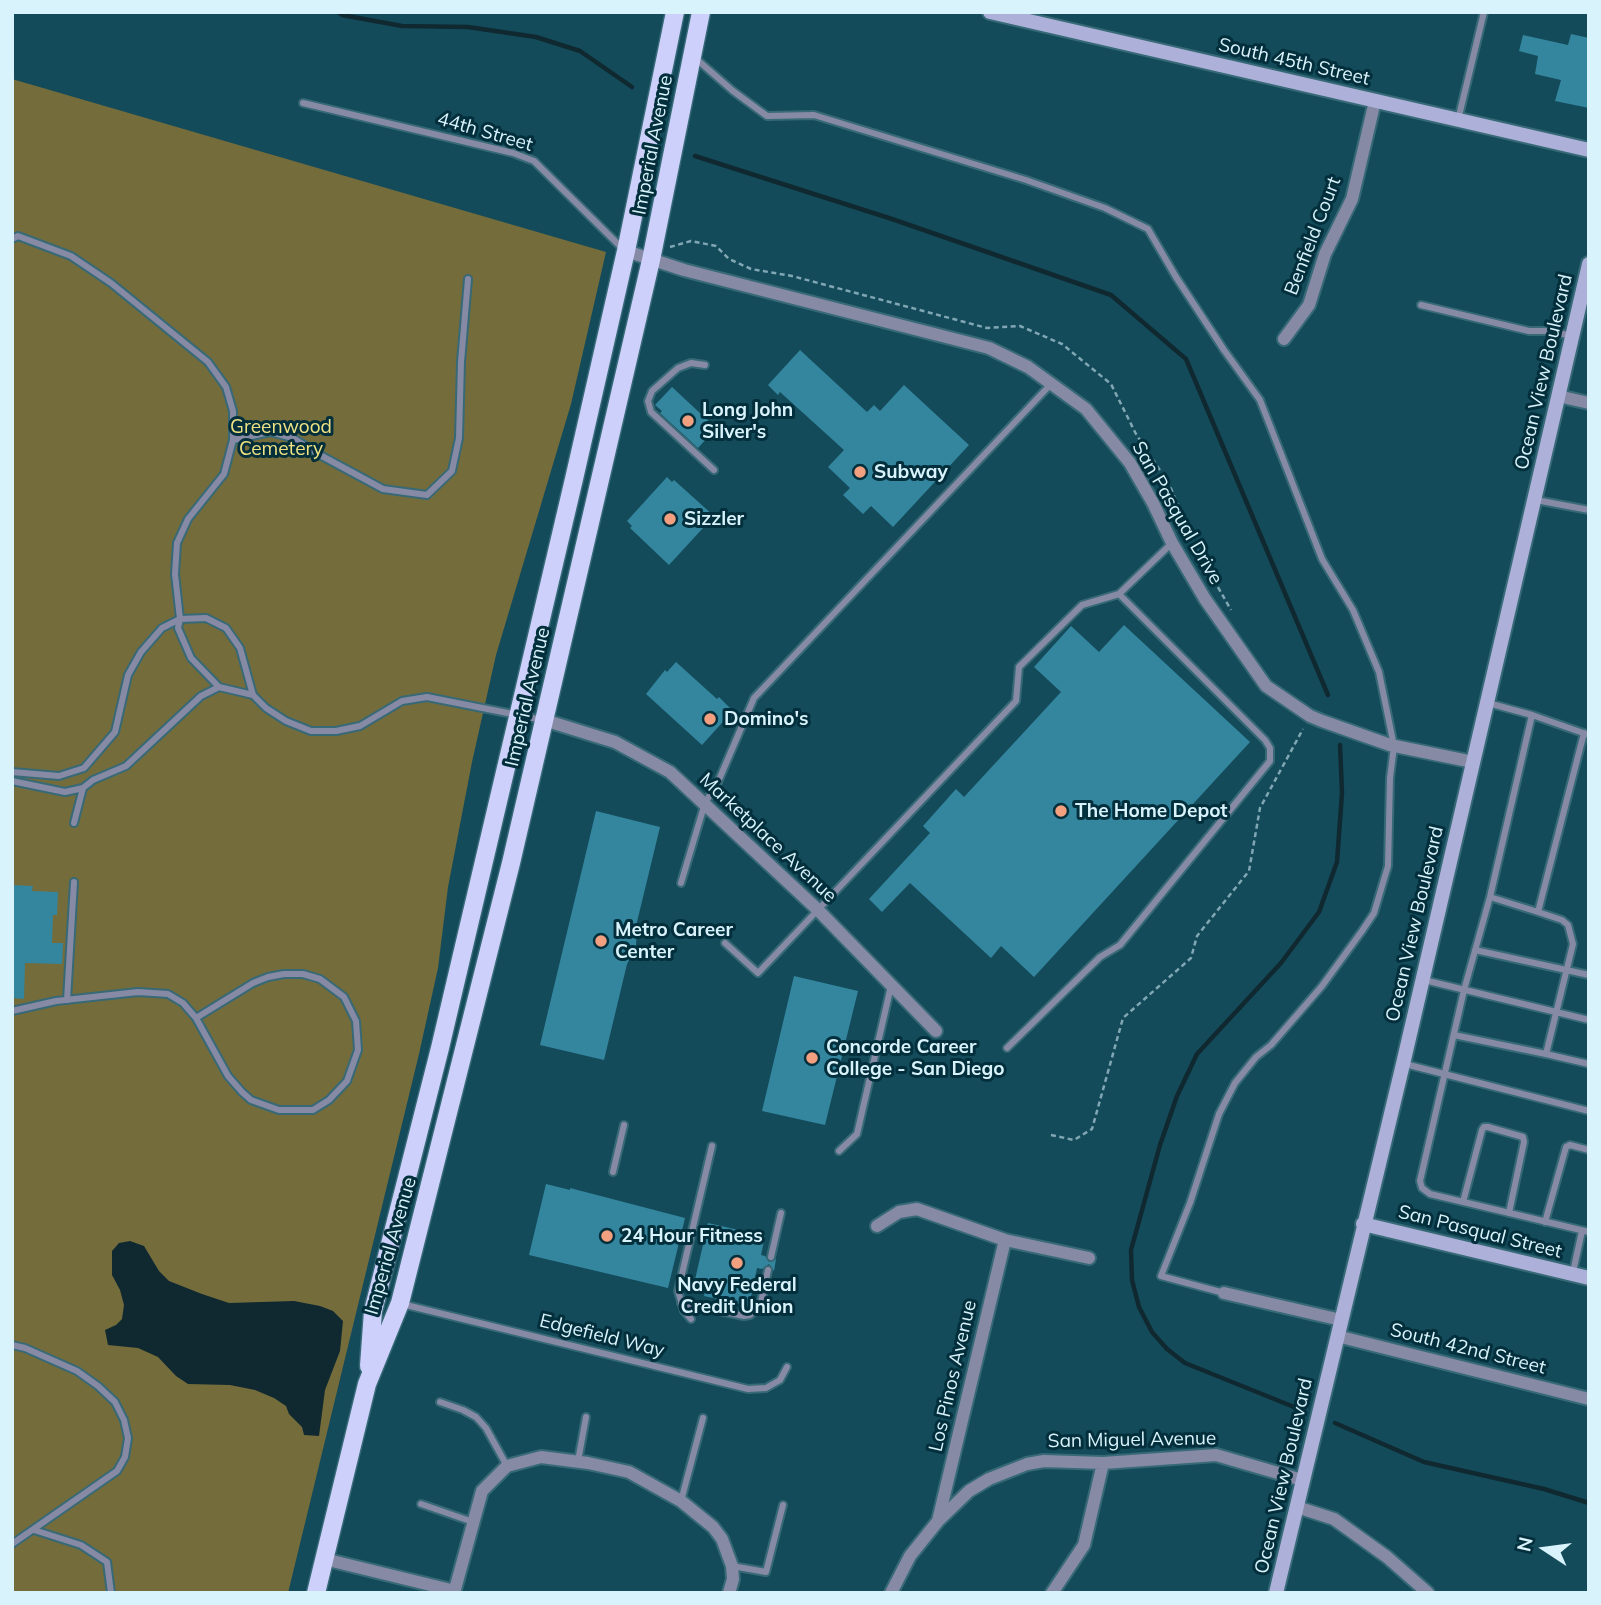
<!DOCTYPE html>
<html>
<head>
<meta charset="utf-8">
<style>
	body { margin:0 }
	#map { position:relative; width:1601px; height:1605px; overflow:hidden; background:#144b5a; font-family:Mulish,sans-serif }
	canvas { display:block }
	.frame { position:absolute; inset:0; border:14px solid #d9f3fc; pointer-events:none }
	.north { position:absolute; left:1510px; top:1514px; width:70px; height:70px; -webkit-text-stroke:5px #022f3b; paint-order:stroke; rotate:283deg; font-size:19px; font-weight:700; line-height:28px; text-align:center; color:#d9f3fc }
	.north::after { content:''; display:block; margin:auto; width:24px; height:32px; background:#d9f3fc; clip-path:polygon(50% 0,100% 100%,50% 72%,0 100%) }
</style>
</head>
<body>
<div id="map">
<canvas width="1601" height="1605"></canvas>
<div class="frame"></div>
<div class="north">N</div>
</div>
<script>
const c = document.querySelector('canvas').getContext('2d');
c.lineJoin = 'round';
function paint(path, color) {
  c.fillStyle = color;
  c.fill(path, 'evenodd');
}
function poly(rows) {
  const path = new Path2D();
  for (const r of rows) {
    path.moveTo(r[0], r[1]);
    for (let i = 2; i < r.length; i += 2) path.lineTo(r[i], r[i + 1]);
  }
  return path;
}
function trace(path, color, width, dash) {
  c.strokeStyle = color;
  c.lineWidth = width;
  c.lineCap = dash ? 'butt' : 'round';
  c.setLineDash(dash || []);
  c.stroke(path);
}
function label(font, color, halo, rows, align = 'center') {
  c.font = font + ' Mulish,sans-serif';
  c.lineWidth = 6;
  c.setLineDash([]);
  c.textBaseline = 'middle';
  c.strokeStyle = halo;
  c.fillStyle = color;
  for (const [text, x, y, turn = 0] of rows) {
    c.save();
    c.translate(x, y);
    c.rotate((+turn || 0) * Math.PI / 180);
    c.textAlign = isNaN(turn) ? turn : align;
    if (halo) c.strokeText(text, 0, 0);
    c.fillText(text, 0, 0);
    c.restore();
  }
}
const green = poly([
	[12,79,606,252,571,404,496,655,472,762,448,887,438,968,419,1054,288,1593,12,1593]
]);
const water = poly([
	[130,1241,144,1246,159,1271,169,1281,202,1294,229,1303,294,1301,320,1306,333,1311,343,1321,340,1351,325,1390,319,1436,304,1435,302,1427,289,1414,286,1406,274,1398,255,1390,230,1385,188,1384,176,1376,158,1357,138,1348,108,1345,105,1330,116,1325,122,1319,124,1305,120,1290,112,1275,112,1251,119,1243]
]);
const stream = poly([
	[338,12,342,15,402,26,468,27,536,37,580,51,632,87],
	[695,156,892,219,1111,295,1186,359,1328,695],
	[1299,1409,1185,1363,1167,1349,1152,1332,1139,1307,1132,1280,1131,1250,1160,1145,1177,1096,1197,1054,1281,963,1319,912,1337,862,1342,793,1340,745],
	[1335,1423,1424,1462,1544,1489,1589,1503]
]);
const building = poly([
	[1571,34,1589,38,1589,108,1555,101,1561,80,1535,74,1538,56,1519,51,1523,35,1568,45],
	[800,350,867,412,874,405,880,411,904,385,969,445,893,527,871,506,863,514,843,495,850,488,828,467,844,450,780,392,778,395,768,385],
	[672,387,716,428,698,448,660,413,662,411,655,405],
	[667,477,672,482,674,480,714,516,669,565,630,528,632,526,627,521],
	[1124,625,1250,742,1034,977,1001,946,991,958,910,883,882,912,869,899,930,833,923,826,956,789,964,797,1061,692,1034,667,1071,626,1099,652],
	[676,662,717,699,719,697,730,708,727,711,730,714,702,745,646,694,665,670,667,672],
	[596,811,660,827,637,922,636,946,627,964,604,1060,540,1045],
	[12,885,33,886,32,891,58,892,57,915,53,915,52,943,63,943,62,964,25,963,24,999,12,998],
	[794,976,858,991,825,1125,762,1111],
	[546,1184,570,1190,570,1188,685,1218,668,1288,529,1255],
	[708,1223,765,1236,761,1255,765,1256,769,1262,776,1259,774,1271,769,1264,762,1269,757,1268,749,1306,704,1296,706,1287,694,1284]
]);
const path = poly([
	[670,247,691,241,716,246,729,259,751,269,792,276,987,328,1020,326,1062,344,1111,384,1136,434,1169,484,1198,552,1231,610],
	[1051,1135,1074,1140,1092,1129,1123,1018,1191,958,1197,936,1249,871,1260,808,1303,729]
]);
const lane = poly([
	[694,57,733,91,767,116,814,115,1026,180,1105,208,1148,229,1176,277,1224,350,1260,400,1322,559,1353,610,1379,672,1394,746,1390,778,1388,866,1374,913,1362,931,1322,986,1271,1045,1256,1057,1235,1083,1219,1114,1190,1203,1161,1276,1224,1293],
	[303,103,513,153,534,161,624,250],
	[1458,120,1484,12],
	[12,239,18,236,71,256,111,283,208,362,226,387,233,411,233,440,224,474,188,519,177,543,175,574,180,619,178,628,191,658,219,687],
	[1421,305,1529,331,1550,331,1572,336],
	[705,365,691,363,678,368,652,391,648,401,651,412,714,470],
	[233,440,270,432,293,438,320,455,383,489,427,495,452,471,459,438,461,362,468,279],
	[1536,500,1589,510],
	[1488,703,1532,715,1490,897,1464,990,1420,1181,1422,1188,1430,1194,1589,1232],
	[1532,715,1589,735],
	[1584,733,1538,912,1562,920,1568,925,1573,944,1546,1054,1589,1064],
	[12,772,59,776,84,768,115,732,128,675,141,652,162,628,180,619,206,618,226,628,240,648,253,695,266,708,286,721,311,731,336,731,360,726,402,701,427,697,543,720],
	[12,781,65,792,83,788,93,780,126,766,201,696,219,687,253,695],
	[74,823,83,788],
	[681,883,705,803,718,782,754,698,1051,384],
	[1490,897,1538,912],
	[725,943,758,973,1016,701,1019,667,1082,605,1119,594,1172,543],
	[1475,950,1589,975],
	[1424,980,1589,1020],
	[67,1000,74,882],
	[12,1011,56,1001,138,992,168,994,183,1003,196,1018,228,1076,242,1092,251,1100,279,1110,313,1110,329,1100,347,1081,358,1050,356,1021,344,997,320,979,303,974,284,974,268,977,253,983,196,1018],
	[1454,1035,1546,1054],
	[1007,1048,1100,957,1120,945,1270,761,1270,748,1265,740,1119,594],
	[1405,1064,1589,1111],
	[839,1151,857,1134,891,986],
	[613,1172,624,1125],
	[1463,1202,1482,1130,1484,1127,1488,1127,1523,1137,1524,1142,1509,1213],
	[1545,1222,1566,1147,1570,1145,1589,1150],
	[771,1257,781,1213],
	[1573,1272,1582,1231],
	[681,1303,744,1316,750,1315,760,1307,768,1270],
	[402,1304,748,1389,766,1388,780,1380,787,1367],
	[691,1319,684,1311,678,1291,712,1146],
	[12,1345,25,1348,77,1371,98,1386,115,1402,124,1420,128,1438,125,1457,117,1471,12,1544],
	[440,1402,463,1410,476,1417,486,1428,507,1466],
	[578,1461,586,1417],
	[681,1501,703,1418],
	[421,1504,473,1522],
	[34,1530,81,1545,107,1562,111,1593],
	[732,1566,766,1572,783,1505]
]);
const street = poly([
	[626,251,684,270,989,348,1028,367,1086,409,1130,463,1153,503,1172,543,1205,599,1266,686,1310,716,1322,721,1390,745,1473,762],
	[1284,339,1309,305,1325,254,1352,199,1375,101],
	[1558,396,1589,403],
	[544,720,615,742,670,772,818,910,936,1031],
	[877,1226,899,1212,917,1209,1005,1240,1089,1258],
	[1224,1293,1341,1320],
	[1337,1336,1589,1399],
	[1297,1507,1334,1519,1387,1557,1428,1593],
	[938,1521,1005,1240],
	[324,1559,455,1591],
	[454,1593,482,1491,507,1466,541,1457,588,1463,629,1472,681,1501,713,1527,722,1539,732,1566,733,1579,729,1593],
	[891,1593,910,1556,938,1521,969,1491,989,1479,1027,1464,1044,1461,1103,1463,1216,1455,1302,1480],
	[1052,1593,1084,1545,1103,1463]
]);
const secondary = poly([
	[990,12,1589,150],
	[1363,1224,1589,1278],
	[1276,1593,1403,1064,1589,264]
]);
const primary = poly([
	[369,1366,373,1311,440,1048,574,479,626,251,675,12],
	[316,1593,367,1384,400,1303,511,863,651,260,701,12]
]);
const markers = [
	[688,421,7,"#f3a081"],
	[860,472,7,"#f3a081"],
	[670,519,7,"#f3a081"],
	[710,719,7,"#f3a081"],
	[1061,811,7,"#f3a081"],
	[601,941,7,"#f3a081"],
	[812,1058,7,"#f3a081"],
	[607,1236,7,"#f3a081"],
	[737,1263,7,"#f3a081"]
];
const streetNames = [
	["South 45th Street",1294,62,13],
	["44th Street",485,132,16],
	["Imperial Avenue",653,145,-79],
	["Benfield Court",1313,236,-69],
	["Ocean View Boulevard",1544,372,-77],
	["San Pasqual Drive",1177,513,60],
	["Imperial Avenue",528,697,-77],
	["Marketplace Avenue",768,838,43],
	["Ocean View Boulevard",1415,924,-77],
	["San Pasqual Street",1480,1232,14],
	["Imperial Avenue",391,1246,-74],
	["Edgefield Way",602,1336,14],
	["South 42nd Street",1468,1349,14],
	["Los Pinos Avenue",953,1376,-77],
	["San Miguel Avenue",1132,1440,-1],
	["Ocean View Boulevard",1284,1476,-77]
];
const poiNames = [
	["Long John",702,410],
	["Silver's",702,432],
	["Subway",874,472],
	["Sizzler",684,519],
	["Domino's",724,719],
	["The Home Depot",1075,811],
	["Metro Career",615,930],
	["Center",615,952],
	["Concorde Career",826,1047],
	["College - San Diego",826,1069],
	["24 Hour Fitness",621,1236],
	["Navy Federal",737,1285,"center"],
	["Credit Union",737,1307,"center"]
];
const parkNames = [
	["Greenwood",281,427],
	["Cemetery",281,449]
];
paint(green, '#746c3b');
paint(water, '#102931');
trace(stream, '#102931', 4.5);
paint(building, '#34869f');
trace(lane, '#376977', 10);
trace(street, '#376977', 16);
trace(secondary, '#376977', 18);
trace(primary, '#376977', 21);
trace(path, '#80a7b3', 2.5, [5, 3.5]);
trace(lane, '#878aa4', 6);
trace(street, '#878aa4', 12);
trace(secondary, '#adb1da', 14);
trace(primary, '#ccd0fa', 18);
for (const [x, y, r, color] of markers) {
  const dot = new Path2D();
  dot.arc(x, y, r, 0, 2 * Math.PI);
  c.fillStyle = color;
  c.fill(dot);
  trace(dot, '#022f3b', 2.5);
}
label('19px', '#d9f3fc', '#022f3b', streetNames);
label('bold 19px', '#d9f3fc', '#022f3b', poiNames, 'left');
label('19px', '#f1e384', '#022f3b', parkNames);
</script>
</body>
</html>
